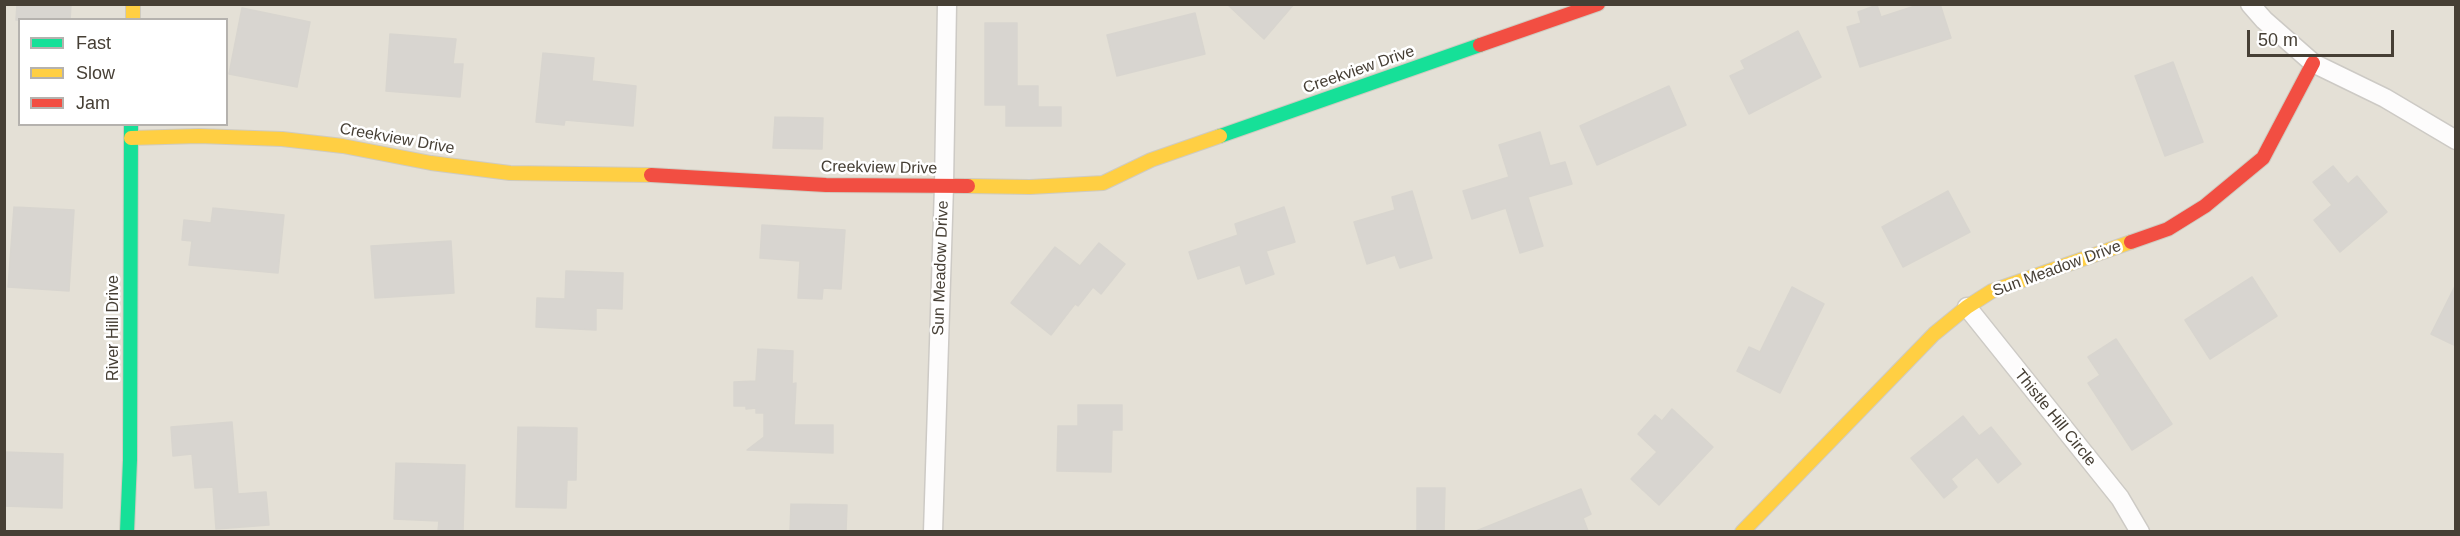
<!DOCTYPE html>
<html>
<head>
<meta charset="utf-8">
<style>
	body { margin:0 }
	#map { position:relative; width:2460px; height:536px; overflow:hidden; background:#f0eee9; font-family:Arial,sans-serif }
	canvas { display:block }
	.frame { position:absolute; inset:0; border:6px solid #463f35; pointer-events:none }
	.legend { position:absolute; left:18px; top:18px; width:210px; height:108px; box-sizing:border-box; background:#fff; border:2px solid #b5b2ae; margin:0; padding:8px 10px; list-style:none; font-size:18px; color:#463f35 }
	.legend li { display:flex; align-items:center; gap:12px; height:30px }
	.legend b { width:30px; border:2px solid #b5b2ae }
	.scale { position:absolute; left:2247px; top:30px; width:147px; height:27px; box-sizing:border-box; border:3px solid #463f35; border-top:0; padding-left:8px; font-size:18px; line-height:21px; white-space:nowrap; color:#463f35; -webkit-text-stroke:4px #fff; paint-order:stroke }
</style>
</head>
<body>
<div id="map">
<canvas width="2460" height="536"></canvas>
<div class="frame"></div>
<ul class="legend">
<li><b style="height:8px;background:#16e098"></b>Fast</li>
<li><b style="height:8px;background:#ffcf43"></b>Slow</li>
<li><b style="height:8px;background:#f24e42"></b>Jam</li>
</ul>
<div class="scale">50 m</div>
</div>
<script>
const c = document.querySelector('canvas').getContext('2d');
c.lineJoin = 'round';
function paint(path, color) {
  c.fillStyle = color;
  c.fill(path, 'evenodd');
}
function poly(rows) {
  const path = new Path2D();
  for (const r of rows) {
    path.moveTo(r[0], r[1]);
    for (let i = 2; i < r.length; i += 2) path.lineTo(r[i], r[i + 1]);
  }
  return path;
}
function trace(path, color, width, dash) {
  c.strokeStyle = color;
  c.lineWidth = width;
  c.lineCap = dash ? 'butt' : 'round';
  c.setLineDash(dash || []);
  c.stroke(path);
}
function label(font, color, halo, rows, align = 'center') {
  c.font = font + ' Arial,sans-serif';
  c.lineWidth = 5;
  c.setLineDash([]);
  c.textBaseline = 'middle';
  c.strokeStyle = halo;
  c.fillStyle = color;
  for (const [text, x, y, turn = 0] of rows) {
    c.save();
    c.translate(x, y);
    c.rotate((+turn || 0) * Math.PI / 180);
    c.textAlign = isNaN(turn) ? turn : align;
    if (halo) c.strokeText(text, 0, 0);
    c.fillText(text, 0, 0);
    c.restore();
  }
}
const residential = poly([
	[5,5,2455,5,2455,531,5,531],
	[20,20,226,20,226,124,20,124]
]);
const building = poly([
	[17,4,71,4,70,20,16,20,17,4],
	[1227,4,1294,4,1264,39,1227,4],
	[1921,4,1940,4,1951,38,1860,67,1847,27,1861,23,1858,12,1877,5,1881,17,1921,4],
	[242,8,310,22,297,87,229,74,242,8],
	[1195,13,1205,54,1117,76,1107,35,1195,13],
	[985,23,1017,23,1017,86,1038,86,1038,107,1061,107,1061,126,1006,126,1006,105,985,105,985,23],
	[1798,31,1821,77,1749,114,1730,76,1745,69,1741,61,1798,31],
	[390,34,456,39,453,64,463,64,460,97,386,91,390,34],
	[543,53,594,58,592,81,636,86,633,126,565,120,564,125,536,122,543,53],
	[2173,62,2203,142,2165,156,2135,76,2173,62],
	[1669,86,1686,125,1597,165,1580,126,1669,86],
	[775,117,823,118,822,149,773,148,775,117],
	[1540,132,1550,166,1565,162,1572,184,1528,197,1543,246,1520,253,1506,208,1472,219,1463,191,1509,177,1499,145,1540,132],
	[2333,166,2348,184,2357,176,2387,212,2340,252,2314,220,2332,205,2313,182,2333,166],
	[1412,191,1432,258,1400,268,1395,255,1367,264,1354,222,1395,210,1392,197,1412,191],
	[1948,191,1970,232,1903,267,1882,227,1948,191],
	[14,207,74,210,69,291,8,287,14,207],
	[1284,207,1295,242,1266,251,1274,274,1246,284,1240,265,1198,279,1189,252,1238,235,1235,224,1284,207],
	[213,208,284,215,278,273,189,265,192,241,182,240,184,220,211,223,213,208],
	[762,225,845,230,841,289,823,288,822,299,798,298,800,261,760,258,762,225],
	[451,241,454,293,375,298,371,246,451,241],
	[1099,243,1125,264,1101,294,1093,287,1078,306,1075,304,1051,335,1011,303,1055,247,1080,266,1099,243],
	[566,271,623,273,622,309,596,308,596,330,536,327,537,298,565,299,566,271],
	[2252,277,2277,316,2210,359,2185,320,2252,277],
	[2456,284,2456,346,2431,334,2456,284],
	[1792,287,1824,304,1780,393,1737,371,1749,347,1760,352,1792,287],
	[2116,339,2172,424,2132,450,2088,383,2100,375,2088,357,2116,339],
	[758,349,793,351,792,384,796,383,794,425,833,425,833,453,747,450,764,437,764,413,756,413,756,408,746,409,746,406,734,406,734,382,756,381,758,349],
	[1078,405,1122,405,1122,430,1112,430,1111,472,1057,471,1058,426,1078,426,1078,405],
	[1672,409,1713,447,1659,505,1631,479,1657,452,1638,434,1655,415,1662,421,1672,409],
	[1963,416,1979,436,1991,427,2021,464,1998,483,1977,457,1951,479,1957,487,1944,498,1911,458,1963,416],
	[232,422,238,494,266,492,269,525,216,529,213,487,195,488,192,454,173,456,171,427,232,422],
	[518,427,577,428,576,480,567,480,566,508,516,507,518,427],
	[4,452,63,454,62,508,4,506,4,452],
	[396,463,465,465,463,531,438,531,439,521,394,519,396,463],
	[1417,488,1445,488,1444,531,1417,531,1417,488],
	[1581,489,1591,514,1583,518,1588,531,1476,531,1581,489],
	[791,504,847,505,846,531,790,531,791,504]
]);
const street = poly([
	[2250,4,2264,20,2313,63,2385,98,2456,140],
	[1967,307,2120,498,2140,532],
	[933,532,944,186,947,4]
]);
const fast = poly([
	[1220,136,1480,45],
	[127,532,130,460,131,124]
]);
const slow = poly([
	[133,4,133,20],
	[131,138,199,136,282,139,343,146,431,163,510,173,651,175],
	[968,186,1030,187,1103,183,1151,160,1220,136],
	[1742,532,1934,334,1967,307,1992,291,2131,242]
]);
const jam = poly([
	[1480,45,1598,4],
	[651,175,826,185,968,186],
	[2131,242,2168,229,2205,206,2263,158,2313,63]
]);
const streetNames = [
	["Creekview Drive",1359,70,-19],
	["Creekview Drive",397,139,10],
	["Creekview Drive",879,168,1],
	["Sun Meadow Drive",941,268,-88],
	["Sun Meadow Drive",2057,269,-20],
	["River Hill Drive",114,328,-90],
	["Thistle Hill Circle",2055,418,51]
];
paint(residential, '#e4e0d6');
paint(building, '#d8d5d0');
trace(building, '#d8d5cf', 1.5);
trace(street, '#cdcac5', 21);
trace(fast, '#cfcbc0', 16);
trace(slow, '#cfcbc0', 16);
trace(jam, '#cfcbc0', 16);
trace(street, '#fdfcfc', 18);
trace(fast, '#16e098', 14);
trace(slow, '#ffcf43', 14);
trace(jam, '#f24e42', 14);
label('16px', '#463f35', '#fff', streetNames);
</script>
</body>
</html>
